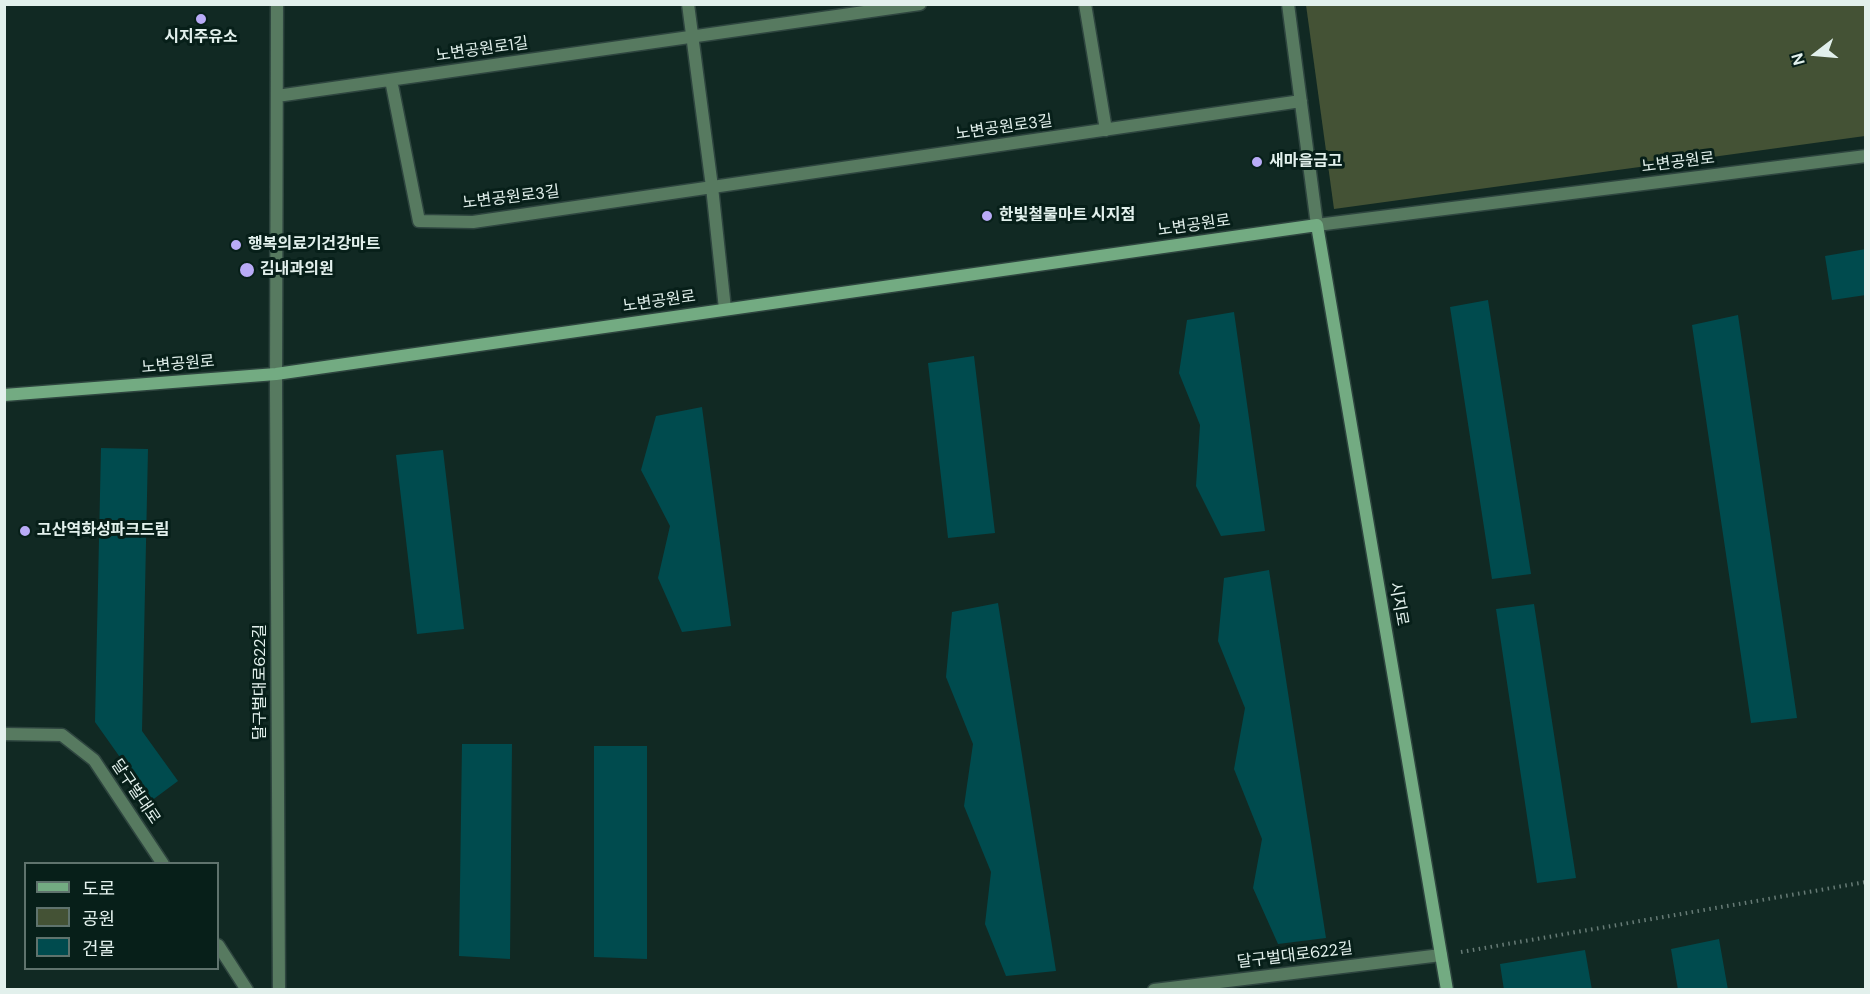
<!DOCTYPE html>
<html>
<head>
<meta charset="utf-8">
<style>
	body { margin:0 }
	#map { position:relative; width:1870px; height:994px; overflow:hidden; background:#112923; font-family:"DM Sans","Noto Sans KR",sans-serif }
	canvas { display:block }
	.frame { position:absolute; inset:0; border:6px solid #e2f0ec; pointer-events:none }
	.legend { position:absolute; left:24px; top:862px; width:195px; height:108px; box-sizing:border-box; background:#071f19; border:2px solid #5f736d; margin:0; padding:8px 10px; list-style:none; font-size:18px; color:#e2f0ec }
	.legend li { display:flex; align-items:center; gap:12px; height:30px }
	.legend b { width:30px; border:2px solid #5f736d }
	.north { position:absolute; left:1786px; top:24px; width:60px; height:60px; -webkit-text-stroke:4px #071f19; paint-order:stroke; rotate:254deg; font-size:16px; font-weight:700; line-height:24px; text-align:center; color:#e2f0ec }
	.north::after { content:''; display:block; margin:auto; width:21px; height:27px; background:#e2f0ec; clip-path:polygon(50% 0,100% 100%,50% 72%,0 100%) }
</style>
</head>
<body>
<div id="map">
<canvas width="1870" height="994"></canvas>
<div class="frame"></div>
<ul class="legend">
<li><b style="height:8px;background:#73ab82"></b>도로</li>
<li><b style="height:16px;background:#445235"></b>공원</li>
<li><b style="height:16px;background:#004b4e"></b>건물</li>
</ul>
<div class="north">N</div>
</div>
<script>
const c = document.querySelector('canvas').getContext('2d');
c.lineJoin = 'round';
function paint(path, color) {
  c.fillStyle = color;
  c.fill(path, 'evenodd');
}
function poly(rows) {
  const path = new Path2D();
  for (const r of rows) {
    path.moveTo(r[0], r[1]);
    for (let i = 2; i < r.length; i += 2) path.lineTo(r[i], r[i + 1]);
  }
  return path;
}
function trace(path, color, width, dash) {
  c.strokeStyle = color;
  c.lineWidth = width;
  c.lineCap = dash ? 'butt' : 'round';
  c.setLineDash(dash || []);
  c.stroke(path);
}
function label(font, color, halo, rows, align = 'center') {
  c.font = font + ' "DM Sans","Noto Sans KR",sans-serif';
  c.lineWidth = 6;
  c.setLineDash([]);
  c.textBaseline = 'middle';
  c.strokeStyle = halo;
  c.fillStyle = color;
  for (const [text, x, y, turn = 0] of rows) {
    c.save();
    c.translate(x, y);
    c.rotate((+turn || 0) * Math.PI / 180);
    c.textAlign = isNaN(turn) ? turn : align;
    if (halo) c.strokeText(text, 0, 0);
    c.fillText(text, 0, 0);
    c.restore();
  }
}
const green = poly([
	[1306,5,1865,5,1865,136,1334,209]
]);
const building = poly([
	[1866,249,1866,295,1832,300,1825,256],
	[1488,300,1531,574,1492,579,1450,307],
	[1234,312,1265,531,1221,536,1196,486,1200,425,1179,373,1187,320],
	[1738,315,1797,718,1751,723,1692,325],
	[974,356,995,533,948,538,928,363],
	[702,407,731,626,682,632,658,578,670,526,641,470,656,416],
	[101,448,148,449,142,731,178,781,151,801,95,722],
	[443,450,464,629,417,634,396,455],
	[1269,570,1326,938,1278,944,1253,888,1262,839,1234,769,1245,708,1218,641,1224,578],
	[998,603,1056,971,1006,976,985,924,991,872,964,806,973,744,946,677,952,612],
	[1534,604,1576,878,1537,883,1496,609],
	[462,744,512,744,510,959,459,956],
	[594,746,647,746,647,959,594,957],
	[1719,939,1728,990,1678,990,1671,949],
	[1585,950,1592,990,1504,990,1500,964]
]);
const path = poly([
	[1461,952,1866,882]
]);
const street = poly([
	[277,4,276,390,279,990],
	[688,4,712,187,725,309],
	[1085,4,1106,130],
	[1288,4,1317,225,1866,156],
	[391,80,419,221,473,222,1301,101],
	[277,96,920,4],
	[4,734,62,735,94,760,163,864],
	[218,945,247,990],
	[1154,990,1441,955]
]);
const secondary = poly([
	[4,395,276,374,1317,225,1447,990]
]);
const markers = [
	[201,19,6,"#b9abf7"],
	[1257,162,6,"#b9abf7"],
	[987,216,6,"#b9abf7"],
	[236,245,6,"#b9abf7"],
	[247,270,8,"#b9abf7"],
	[25,531,6,"#b9abf7"]
];
const poiNames = [
	["시지주유소",201,38,"center"],
	["새마을금고",1269,162],
	["한빛철물마트 시지점",999,216],
	["행복의료기건강마트",248,245],
	["김내과의원",260,270],
	["고산역화성파크드림",37,531]
];
const streetNames = [
	["노변공원로1길",482,50,-8],
	["노변공원로3길",1004,128,-8],
	["노변공원로",1678,163,-7],
	["노변공원로3길",511,198,-7],
	["노변공원로",1194,226,-8],
	["노변공원로",659,302,-8],
	["노변공원로",178,365,-5],
	["시지로",1398,604,80],
	["달구벌대로622길",261,682,-90],
	["달구벌대로",135,792,56],
	["달구벌대로622길",1295,956,-7]
];
paint(green, '#445235');
paint(building, '#004b4e');
trace(street, '#2e453f', 15);
trace(secondary, '#2e453f', 15);
trace(path, '#677b76', 4, [1.5, 4.5]);
trace(street, '#577a60', 12);
trace(secondary, '#73ab82', 12);
for (const [x, y, r, color] of markers) {
  const dot = new Path2D();
  dot.arc(x, y, r, 0, 2 * Math.PI);
  c.fillStyle = color;
  c.fill(dot);
  trace(dot, '#071f19', 2);
}
label('bold 16px', '#e2f0ec', '#071f19', poiNames, 'left');
label('16px', '#e2f0ec', '#071f19', streetNames);
</script>
</body>
</html>
